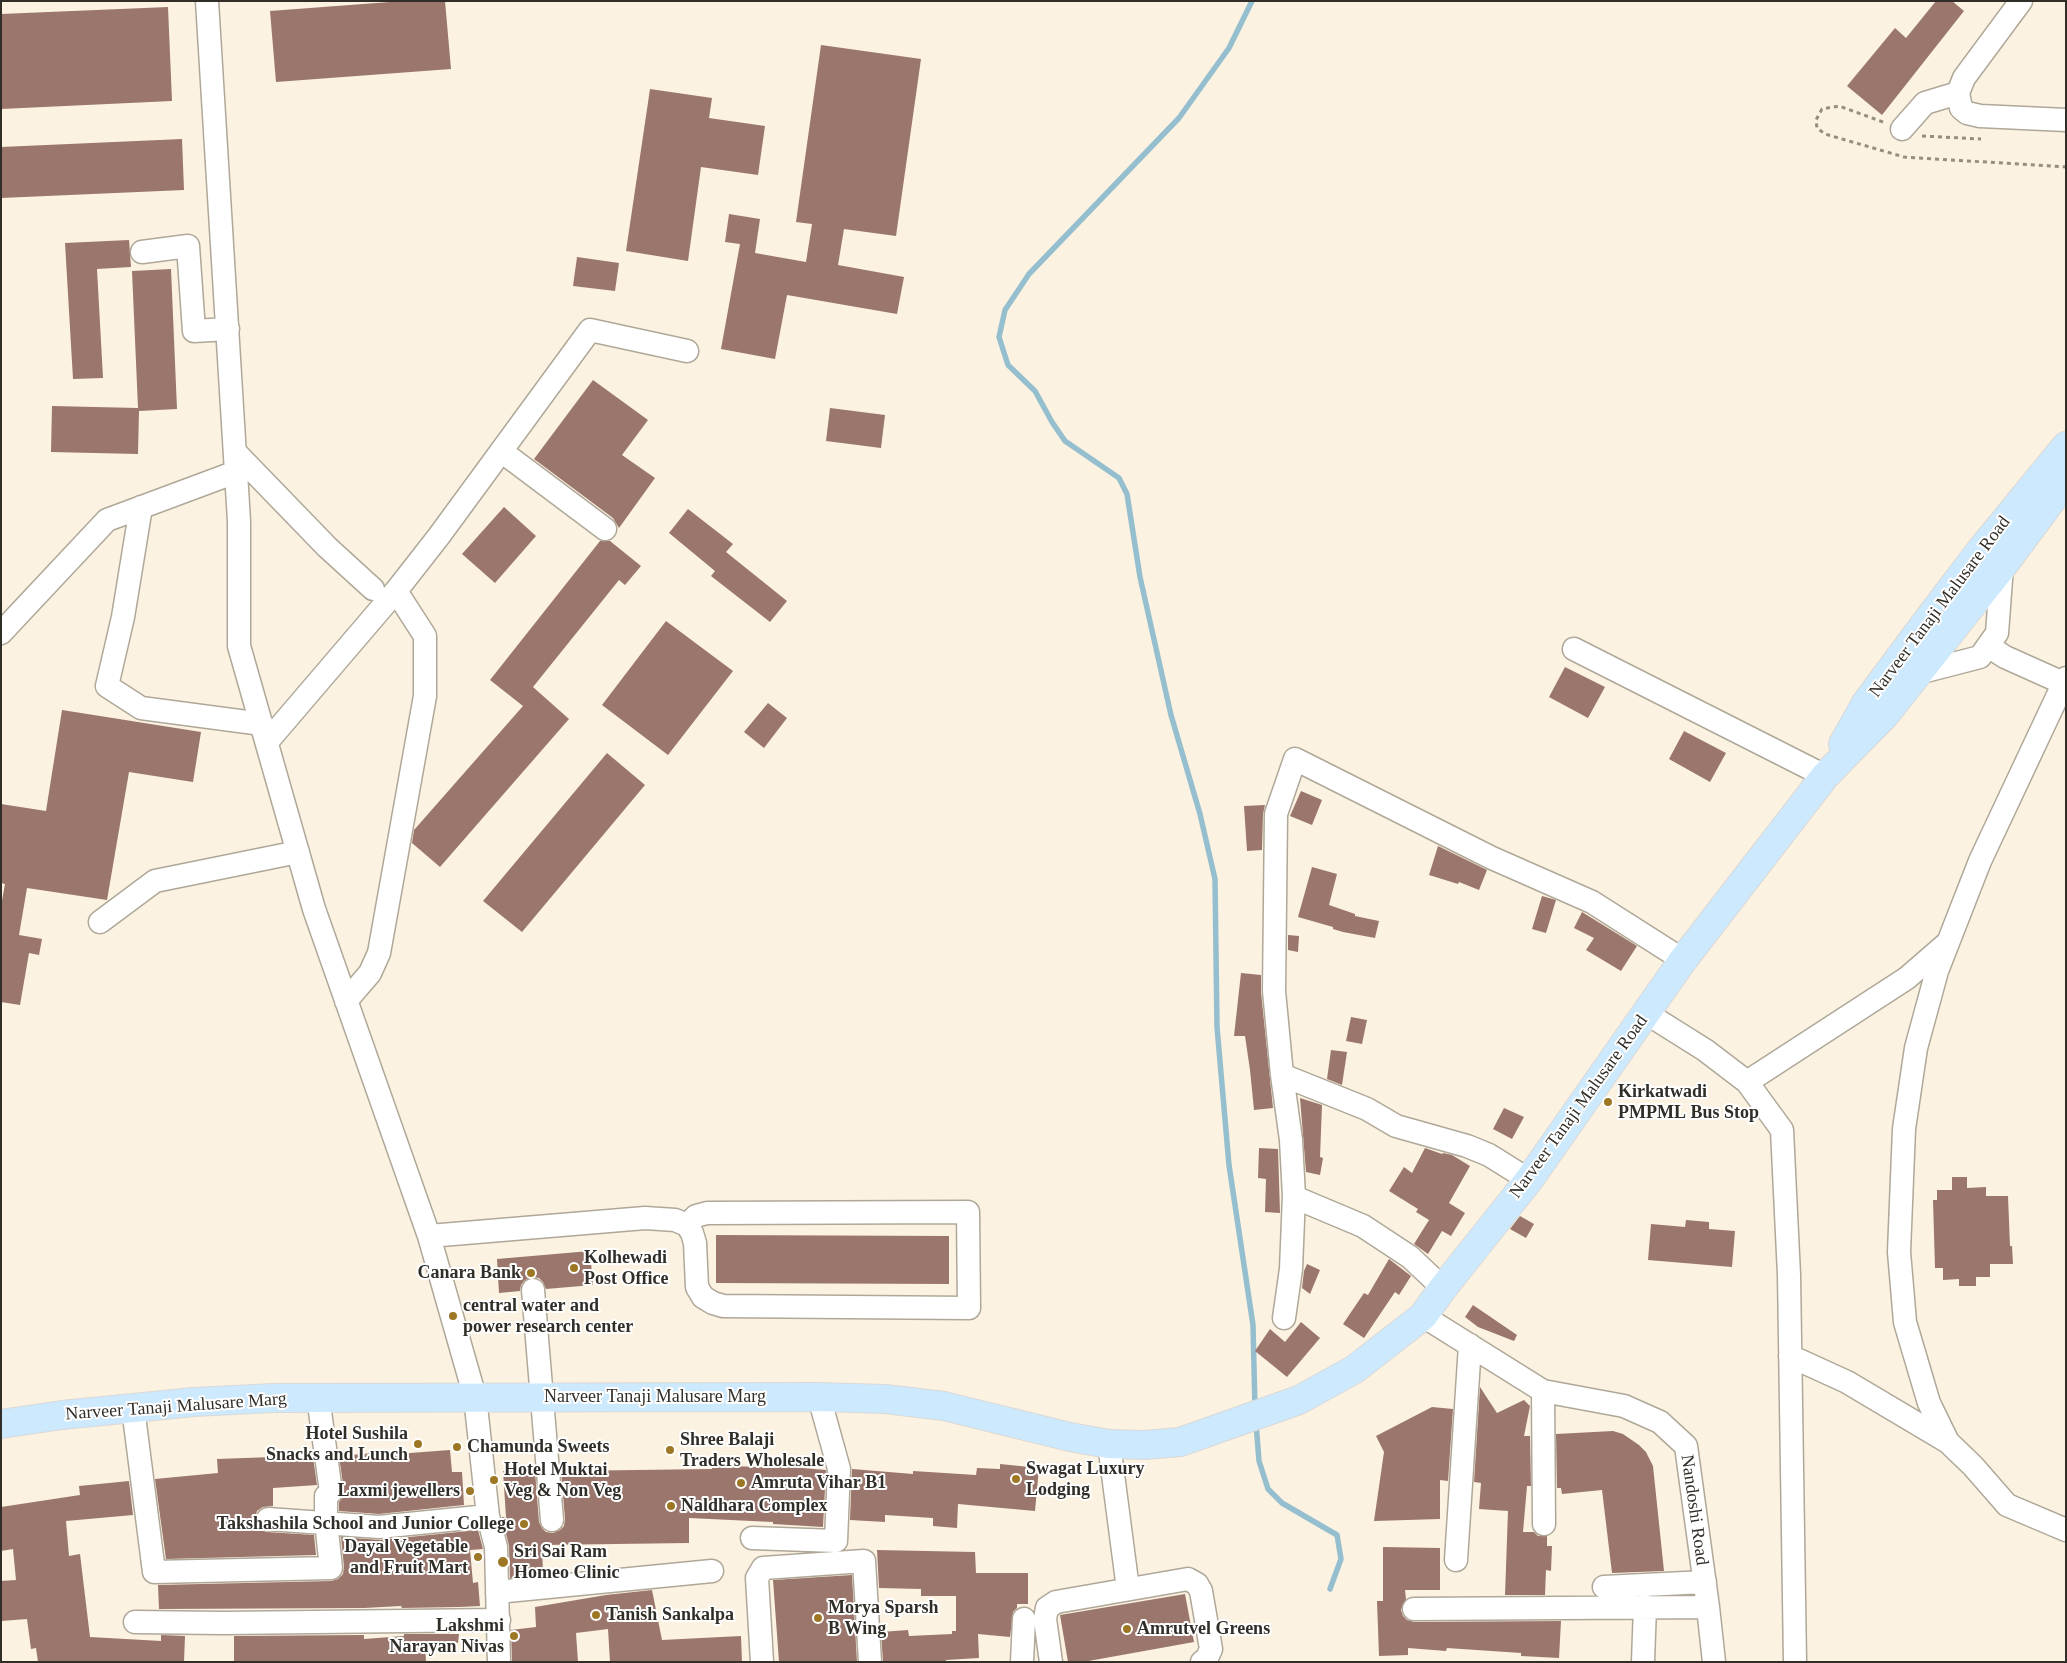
<!DOCTYPE html>
<html>
<head>
<meta charset="utf-8">
<style>
	body { margin:0 }
	#map { position:relative; width:2067px; height:1663px; overflow:hidden; background:#fbf2e2; font-family:"Times New Roman",serif }
	canvas { display:block }
	.frame { position:absolute; inset:0; border:2px solid #312e28; pointer-events:none }
</style>
</head>
<body>
<div id="map">
<canvas width="2067" height="1663"></canvas>
<div class="frame"></div>
</div>
<script>
const c = document.querySelector('canvas').getContext('2d');
c.lineJoin = 'round';
function poly(rows) {
  const path = new Path2D();
  for (const r of rows) {
    path.moveTo(r[0], r[1]);
    for (let i = 2; i < r.length; i += 2) path.lineTo(r[i], r[i + 1]);
  }
  return path;
}
function trace(path, color, width, dash) {
  c.strokeStyle = color;
  c.lineWidth = width;
  c.lineCap = dash ? 'butt' : 'round';
  c.setLineDash(dash || []);
  c.stroke(path);
}
function paint(path, color) {
  c.fillStyle = color;
  c.fill(path, 'evenodd');
}
function label(font, color, halo, rows, align = 'center') {
  c.font = font + ' "Times New Roman",serif';
  c.lineWidth = 4;
  c.setLineDash([]);
  c.textBaseline = 'middle';
  c.strokeStyle = halo;
  c.fillStyle = color;
  for (const [text, x, y, turn = 0] of rows) {
    c.save();
    c.translate(x, y);
    c.rotate((+turn || 0) * Math.PI / 180);
    c.textAlign = isNaN(turn) ? turn : align;
    if (halo) c.strokeText(text, 0, 0);
    c.fillText(text, 0, 0);
    c.restore();
  }
}
const stream = poly([
	[1252,1,1229,48,1179,118,1029,274,1005,310,999,337,1008,365,1035,391,1052,422,1065,441,1119,478,1127,494,1140,577,1171,715,1200,814,1215,879,1217,1027,1229,1165,1253,1325,1255,1409],
	[1256,1423,1259,1461,1268,1489,1282,1503,1337,1535,1341,1559,1330,1589]
]);
const building = poly([
	[403,1,445,1,451,69,276,82,270,11],
	[1936,1,1952,1,1964,11,1882,115,1847,86,1895,28,1906,38],
	[168,7,172,101,1,109,1,14],
	[821,45,921,59,896,236,844,229,838,265,904,277,897,314,787,295,775,359,721,349,740,244,725,242,729,214,760,219,755,253,806,262,812,224,796,222],
	[650,89,712,98,709,118,765,126,758,175,701,167,688,261,626,251],
	[182,139,184,190,1,198,1,147],
	[129,240,131,267,97,269,103,378,73,379,65,243],
	[577,257,619,263,615,291,573,286],
	[171,269,177,409,139,411,138,454,51,452,52,406,138,408,132,271],
	[593,380,648,420,622,455,655,478,619,528,613,518,534,459],
	[830,408,885,415,881,448,826,441],
	[504,507,536,536,495,583,462,554],
	[688,509,733,544,726,552,787,601,770,622,711,576,715,571,669,533],
	[600,541,610,541,641,566,625,585,619,580,533,687,569,719,440,867,412,843,414,830,523,706,490,680],
	[666,621,733,671,668,755,602,705],
	[1565,667,1605,687,1588,718,1549,697],
	[768,703,787,718,764,748,744,732],
	[62,710,201,732,193,782,129,772,107,900,27,888,19,935,42,939,39,955,29,953,20,1005,1,1002,1,906,5,884,1,883,1,804,46,811],
	[1684,731,1726,753,1710,782,1669,759],
	[607,753,645,785,522,932,483,901],
	[1301,791,1322,800,1312,825,1290,816],
	[1265,805,1263,814,1262,850,1247,851,1244,806],
	[1438,846,1487,870,1479,890,1459,882,1458,884,1429,875],
	[1312,867,1337,874,1329,905,1355,914,1355,916,1379,921,1375,938,1343,932,1333,929,1333,927,1298,917],
	[1542,896,1556,900,1546,933,1532,929],
	[1582,912,1637,946,1621,971,1586,950,1594,938,1574,928],
	[1288,935,1299,936,1298,952,1288,950],
	[1241,973,1261,975,1261,992,1273,1108,1254,1110,1250,1070,1245,1036,1234,1036],
	[1351,1017,1367,1020,1362,1044,1346,1041],
	[1331,1050,1347,1052,1342,1085,1327,1079],
	[1300,1098,1322,1105,1320,1157,1323,1158,1320,1175,1306,1172],
	[1504,1108,1524,1117,1512,1139,1493,1129],
	[1259,1148,1278,1149,1280,1213,1265,1212,1266,1179,1258,1178],
	[1425,1148,1442,1154,1443,1153,1452,1155,1470,1166,1449,1203,1465,1213,1451,1236,1442,1231,1428,1254,1414,1244,1429,1220,1416,1212,1418,1209,1389,1191,1404,1167,1412,1173],
	[1952,1177,1967,1177,1967,1188,1986,1187,1986,1196,2008,1196,2010,1246,2012,1246,2013,1264,1990,1264,1990,1277,1976,1277,1976,1286,1959,1286,1959,1279,1943,1280,1943,1268,1935,1268,1933,1200,1937,1200,1937,1190,1952,1190],
	[1520,1216,1534,1224,1526,1238,1510,1229],
	[1686,1220,1709,1222,1709,1229,1735,1231,1732,1267,1648,1260,1651,1224,1685,1227],
	[716,1235,949,1236,949,1284,716,1283],
	[590,1251,593,1285,546,1289,543,1282,539,1278,532,1277,525,1280,521,1285,520,1291,499,1293,497,1259],
	[1389,1259,1411,1276,1399,1295,1395,1292,1364,1338,1343,1324,1364,1293,1368,1295],
	[1307,1264,1320,1270,1310,1294,1302,1288,1304,1271],
	[1473,1305,1517,1335,1514,1341,1478,1327,1465,1317],
	[1301,1322,1320,1338,1287,1377,1255,1351,1270,1329,1285,1342],
	[1480,1387,1497,1413,1524,1400,1530,1406,1524,1436,1530,1436,1531,1486,1527,1486,1523,1532,1534,1532,1538,1536,1547,1536,1547,1546,1552,1546,1551,1571,1546,1570,1545,1595,1505,1595,1508,1511,1479,1509,1481,1483,1474,1482],
	[1432,1407,1453,1409,1448,1481,1440,1480,1440,1519,1374,1521,1384,1452,1376,1436],
	[1613,1431,1623,1434,1639,1445,1646,1452,1653,1466,1664,1571,1612,1573,1602,1490,1562,1494,1561,1488,1557,1488,1556,1434],
	[450,1450,452,1472,462,1472,464,1505,379,1514,339,1511,339,1502,343,1497,344,1491,339,1456,397,1451,397,1454],
	[272,1457,272,1459,313,1457,317,1485,273,1488,273,1506,263,1507,257,1511,255,1518,256,1524,260,1530,267,1532,314,1535,316,1555,166,1559,155,1479,218,1473,217,1459],
	[1000,1464,1039,1468,1035,1511,958,1504,957,1528,933,1526,933,1518,885,1515,885,1522,850,1520,852,1469,913,1474,913,1471,976,1475,977,1468,1000,1469],
	[712,1465,778,1468,778,1466,826,1470,823,1527,773,1524,773,1522,689,1518,689,1543,542,1545,543,1574,510,1578,509,1546,502,1517,506,1517,503,1471,535,1471,539,1522,542,1528,546,1532,553,1533,560,1530,564,1526,565,1519,561,1471,712,1469],
	[129,1481,133,1515,66,1521,69,1556,80,1554,90,1637,161,1641,161,1635,185,1636,184,1662,38,1662,36,1648,31,1649,27,1619,1,1621,1,1581,16,1580,13,1549,1,1551,1,1507,80,1495,79,1486],
	[478,1530,483,1549,470,1550,473,1583,478,1582,480,1606,459,1607,402,1608,401,1606,364,1608,159,1609,158,1585,331,1581,338,1579,343,1574,344,1567,341,1537,380,1540],
	[1383,1547,1440,1548,1440,1590,1405,1590,1406,1599,1401,1610,1403,1616,1407,1620,1414,1622,1561,1621,1559,1658,1521,1656,1521,1653,1447,1648,1446,1651,1408,1648,1408,1655,1379,1656,1377,1601,1383,1601],
	[877,1550,975,1552,976,1573,1028,1573,1028,1604,1017,1604,1017,1608,1013,1612,1010,1637,978,1634,979,1658,946,1660,946,1662,883,1662,881,1632,908,1630,909,1636,952,1634,952,1631,956,1631,956,1596,921,1596,921,1589,879,1588],
	[852,1575,857,1662,779,1662,773,1580],
	[652,1590,662,1640,741,1636,742,1662,610,1662,608,1629,576,1633,578,1662,512,1662,511,1630,536,1627,535,1607,606,1595],
	[1185,1594,1194,1642,1083,1662,1068,1662,1060,1615],
	[404,1634,459,1634,458,1643,425,1642,426,1662,234,1662,234,1636,364,1635,364,1639,404,1636]
]);
const path = poly([
	[1883,122,1839,106,1822,109,1816,120,1817,128,1825,134,1904,157,2066,167],
	[1922,136,1981,139]
]);
const minor = poly([
	[207,1,239,521,239,646,314,909,429,1236,475,1397,488,1516,496,1547,499,1662],
	[2021,1,1964,78,1958,93,1961,108,1967,113,1980,116,2066,120],
	[1902,129,1925,103,1958,93],
	[142,252,188,246,194,331,228,329],
	[501,451,605,529],
	[235,452,327,547,373,589],
	[141,507,123,617,107,686,141,708,262,724],
	[1,633,107,520,236,472],
	[1988,646,2005,657,2063,683],
	[1574,649,1825,776],
	[1918,673,1980,657,1997,633,2002,567],
	[267,742,396,591,439,536,590,330,687,351],
	[100,922,155,881,298,852],
	[346,1001,370,973,379,953,425,696,425,636,396,591],
	[1646,1013,1705,1050,1747,1082,1782,1130,1789,1275,1795,1662],
	[1282,1075,1367,1109,1396,1126,1467,1146,1489,1155,1529,1180],
	[1747,1082,1907,978,1945,945],
	[429,1236,645,1218,675,1220,687,1225,692,1233,695,1243,697,1287,703,1297,713,1303,723,1306,969,1308,968,1212,707,1213,696,1216,687,1225],
	[1443,1288,1410,1257,1363,1226,1294,1197,1291,1140,1282,1075,1274,991,1276,814,1295,759,1492,858,1592,902,1683,960],
	[533,1290,552,1520],
	[1423,1316,1543,1391,1624,1406,1660,1422,1686,1446,1708,1607,1714,1662],
	[1284,1318,1291,1269,1294,1195],
	[1790,1356,1847,1382,1948,1442,1973,1466,2007,1505,2066,1530],
	[1543,1391,1544,1524],
	[133,1408,154,1572,331,1568,326,1522,326,1496,331,1492,318,1397],
	[1948,1442,1929,1403,1905,1322,1899,1252,1904,1129,1916,1048,1937,971,1980,861,2066,678],
	[1109,1444,1128,1589],
	[268,1519,379,1527,488,1516],
	[752,1538,836,1541,839,1469,819,1397],
	[1456,1560,1470,1345],
	[1604,1587,1705,1582],
	[497,1592,712,1571],
	[1414,1609,1708,1607],
	[135,1622,223,1623,499,1620],
	[762,1662,757,1578,763,1568,864,1561,870,1662],
	[1022,1662,1024,1619],
	[1051,1662,1045,1619,1047,1608,1056,1602,1188,1579,1197,1584,1201,1591,1211,1649,1207,1658,1202,1662],
	[1643,1662,1645,1606]
]);
const major = poly([
	[1843,744,1866,703,1924,625,1980,551,2066,446],
	[1,1424,62,1415,194,1402,274,1398,819,1397,885,1399,944,1406,1070,1437,1109,1444,1145,1445,1180,1442,1299,1400,1355,1369,1423,1316,1443,1288,1529,1180,1683,960,1825,776,1885,715,2002,567,2066,481]
]);
const markers = [
	[1608,1102,5,"#9d7723"],
	[574,1268,5,"#9d7723"],
	[531,1273,5,"#9d7723"],
	[453,1316,5,"#9d7723"],
	[418,1444,5,"#9d7723"],
	[457,1447,5,"#9d7723"],
	[670,1450,5,"#9d7723"],
	[1016,1479,5,"#9d7723"],
	[494,1480,5,"#9d7723"],
	[741,1483,5,"#9d7723"],
	[470,1491,5,"#9d7723"],
	[671,1506,5,"#9d7723"],
	[524,1524,5,"#9d7723"],
	[478,1557,5,"#9d7723"],
	[503,1562,6,"#9d7723"],
	[596,1615,5,"#9d7723"],
	[818,1618,5,"#9d7723"],
	[1127,1629,5,"#9d7723"],
	[514,1636,5,"#9d7723"]
];
const streetNames = [
	["Narveer Tanaji Malusare Road",1940,607,-53],
	["Narveer Tanaji Malusare Road",1579,1107,-54],
	["Narveer Tanaji Malusare Marg",655,1397],
	["Narveer Tanaji Malusare Marg",176,1407,-4],
	["Nandoshi Road",1694,1510,82]
];
const poiNames = [
	["Kirkatwadi",1618,1092],
	["PMPML Bus Stop",1618,1113],
	["Kolhewadi",584,1258],
	["Post Office",584,1279],
	["Canara Bank",521,1273,"right"],
	["central water and",463,1306],
	["power research center",463,1327],
	["Hotel Sushila",408,1434,"right"],
	["Snacks and Lunch",408,1455,"right"],
	["Shree Balaji",680,1440],
	["Traders Wholesale",680,1461],
	["Chamunda Sweets",467,1447],
	["Swagat Luxury",1026,1469],
	["Lodging",1026,1490],
	["Hotel Muktai",504,1470],
	["Veg & Non Veg",504,1491],
	["Amruta Vihar B1",751,1483],
	["Laxmi jewellers",460,1491,"right"],
	["Naldhara Complex",681,1506],
	["Takshashila School and Junior College",514,1524,"right"],
	["Dayal Vegetable",468,1547,"right"],
	["and Fruit Mart",468,1568,"right"],
	["Sri Sai Ram",514,1552],
	["Homeo Clinic",514,1573],
	["Morya Sparsh",828,1608],
	["B Wing",828,1629],
	["Tanish Sankalpa",606,1615],
	["Lakshmi",504,1626,"right"],
	["Narayan Nivas",504,1647,"right"],
	["Amrutvel Greens",1137,1629]
];
trace(stream, '#95bfce', 5.5);
paint(building, '#9b766c');
trace(minor, '#afa899', 25);
trace(major, '#dad9d8', 30);
trace(path, '#938d82', 3, [4, 4]);
trace(minor, '#fff', 22);
trace(major, '#cce9fd', 28);
for (const [x, y, r, color] of markers) {
  const dot = new Path2D();
  dot.arc(x, y, r, 0, 2 * Math.PI);
  c.fillStyle = color;
  c.fill(dot);
  trace(dot, '#fff', 2);
}
label('18px', '#312e28', '#fff', streetNames);
label('bold 18px', '#312e28', '#fff', poiNames, 'left');
</script>
</body>
</html>
